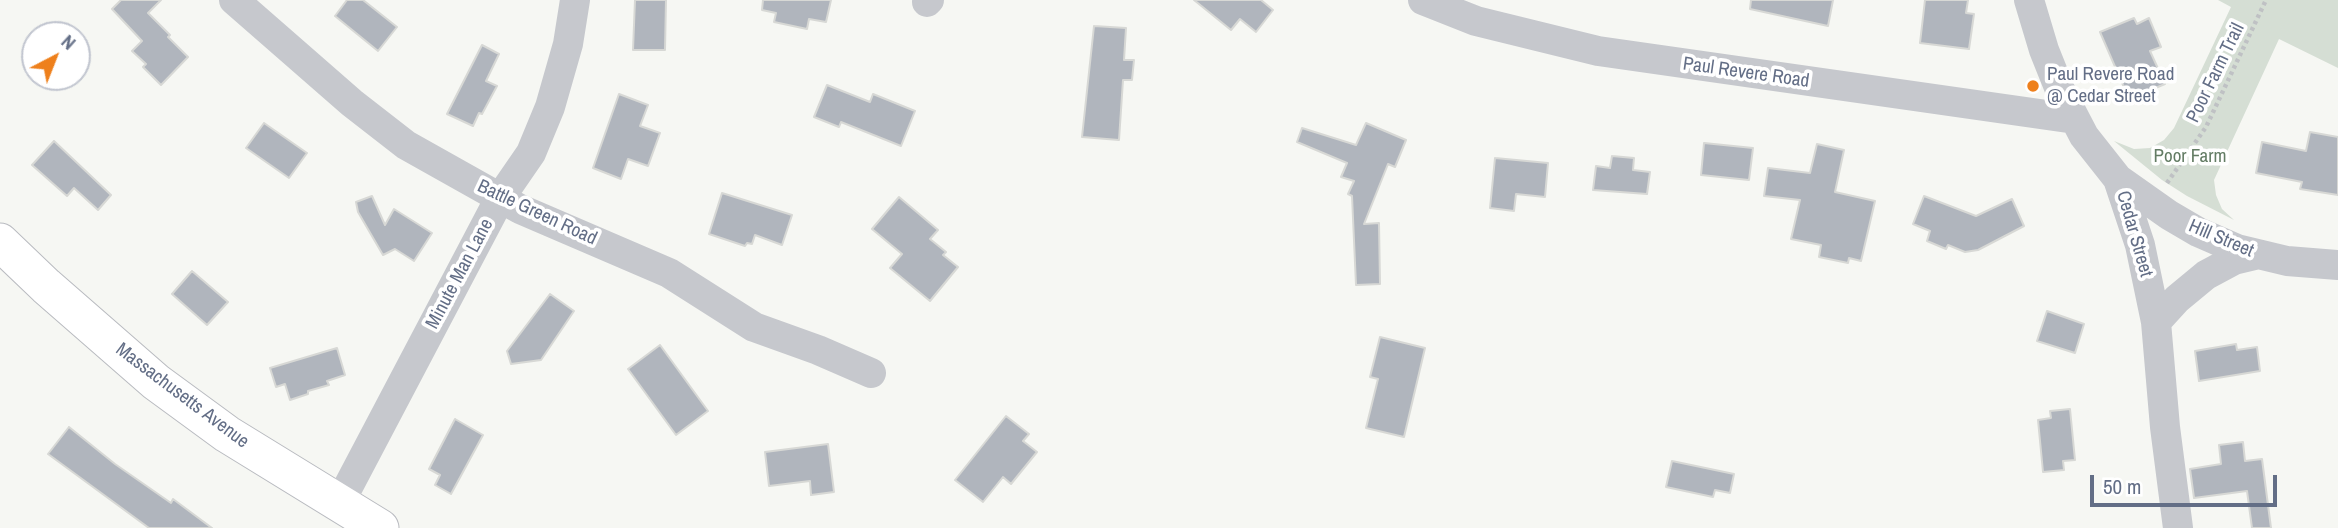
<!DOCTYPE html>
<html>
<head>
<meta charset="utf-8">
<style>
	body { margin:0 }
	#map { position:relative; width:2338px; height:528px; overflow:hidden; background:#f6f7f3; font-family:"Archivo Narrow",sans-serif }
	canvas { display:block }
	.north { position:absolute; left:21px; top:21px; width:70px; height:70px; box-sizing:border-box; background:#fff; border:2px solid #c1c5cf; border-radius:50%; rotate:42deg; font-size:19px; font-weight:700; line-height:28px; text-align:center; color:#636e86 }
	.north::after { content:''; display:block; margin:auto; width:24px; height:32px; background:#ee801c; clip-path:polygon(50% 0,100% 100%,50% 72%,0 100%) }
	.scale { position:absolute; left:2090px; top:475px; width:187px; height:32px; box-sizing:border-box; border:4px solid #636e86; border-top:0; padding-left:9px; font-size:21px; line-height:24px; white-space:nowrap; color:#636e86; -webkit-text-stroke:5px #fff; paint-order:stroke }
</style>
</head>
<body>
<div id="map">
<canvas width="2338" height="528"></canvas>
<div class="north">N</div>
<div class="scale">50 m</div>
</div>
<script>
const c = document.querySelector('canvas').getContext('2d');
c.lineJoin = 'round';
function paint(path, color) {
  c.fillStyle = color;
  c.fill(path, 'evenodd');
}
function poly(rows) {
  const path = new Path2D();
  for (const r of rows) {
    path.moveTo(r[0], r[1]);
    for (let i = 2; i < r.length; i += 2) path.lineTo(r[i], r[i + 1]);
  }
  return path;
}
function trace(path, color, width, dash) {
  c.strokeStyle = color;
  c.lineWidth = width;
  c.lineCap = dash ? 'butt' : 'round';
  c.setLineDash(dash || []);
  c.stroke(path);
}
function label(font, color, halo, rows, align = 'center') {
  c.font = font + ' "Archivo Narrow",sans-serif';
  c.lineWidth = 7;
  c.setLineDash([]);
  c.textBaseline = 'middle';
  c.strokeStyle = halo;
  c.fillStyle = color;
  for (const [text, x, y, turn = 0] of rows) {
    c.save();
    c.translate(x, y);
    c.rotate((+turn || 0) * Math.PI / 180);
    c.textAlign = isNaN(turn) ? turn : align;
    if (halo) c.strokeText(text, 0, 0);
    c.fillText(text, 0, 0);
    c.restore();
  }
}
const green = poly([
	[2218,0,2338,0,2338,68,2279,39,2214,180,2216,195,2222,209,2234,220,2187,196,2162,180,2114,141,2134,149,2150,148,2164,140,2174,128,2231,7]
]);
const building = poly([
	[121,0,161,0,148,13,170,35,168,37,188,57,161,85,143,67,146,64,132,51,142,41,112,9,121,0],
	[347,0,363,0,397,27,378,51,335,16,347,0],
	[635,0,666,0,665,50,633,50,635,0],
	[763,0,831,0,826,22,809,19,807,29,774,22,776,13,762,10,763,0],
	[1194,0,1261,0,1273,10,1256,32,1240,19,1231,30,1194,0],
	[1751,0,1833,0,1828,26,1750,9,1751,0],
	[1925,0,1968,0,1966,13,1974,14,1969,49,1920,43,1925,0],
	[2134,18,2137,24,2149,18,2161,47,2150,51,2165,84,2129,99,2100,32,2134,18],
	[1094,26,1126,28,1124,60,1134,60,1132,80,1123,80,1119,140,1082,137,1094,26],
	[482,45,499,54,486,81,497,86,482,114,479,113,473,126,447,114,482,45],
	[827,85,870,102,873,94,915,111,901,146,841,122,839,127,814,117,827,85],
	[619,94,648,105,640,126,660,133,648,166,628,159,621,179,593,168,619,94],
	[264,123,307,153,289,178,246,148,264,123],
	[1366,123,1406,140,1395,167,1388,164,1364,224,1379,223,1380,284,1356,285,1352,196,1348,194,1354,181,1341,177,1347,163,1297,142,1302,128,1356,145,1366,123],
	[2310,132,2338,137,2338,195,2300,189,2302,182,2256,173,2262,142,2306,151,2310,132],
	[54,141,111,195,98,210,74,188,67,196,32,165,54,141],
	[1704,143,1753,148,1749,180,1701,175,1704,143],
	[1817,144,1844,150,1835,192,1875,201,1861,261,1849,258,1848,263,1819,257,1821,245,1791,239,1800,200,1764,196,1768,168,1810,173,1817,144],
	[1612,156,1634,158,1633,170,1650,172,1647,194,1593,190,1596,166,1610,168,1612,156],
	[1495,158,1548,163,1545,197,1516,194,1514,211,1490,208,1495,158],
	[722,193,792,215,782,245,755,235,752,244,747,243,745,246,709,234,722,193],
	[372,196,385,225,394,209,432,233,414,261,395,249,383,255,358,212,356,202,372,196],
	[1924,196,1976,216,2012,199,2024,226,1978,250,1965,252,1948,245,1946,249,1927,241,1930,231,1913,224,1924,196],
	[899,197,938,230,930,239,946,252,943,255,958,267,930,301,890,268,902,254,872,229,899,197],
	[192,271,228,302,207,325,172,294,192,271],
	[550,294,574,311,541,360,511,364,507,351,550,294],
	[2047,311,2084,324,2075,353,2037,341,2047,311],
	[1380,337,1425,348,1404,437,1366,428,1378,379,1370,377,1380,337],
	[2236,344,2237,350,2257,347,2260,371,2199,381,2195,351,2236,344],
	[660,345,708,411,676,435,628,369,660,345],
	[337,348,345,375,327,381,329,385,308,391,308,394,290,400,285,384,276,387,270,368,337,348],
	[2070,409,2075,460,2063,461,2064,470,2043,472,2038,420,2051,418,2050,411,2070,409],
	[1006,416,1029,434,1023,441,1037,452,1011,484,1003,477,983,502,955,480,1006,416],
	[455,419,483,435,451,494,435,485,440,475,429,469,455,419],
	[69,427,115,464,171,503,173,499,212,528,149,528,48,454,69,427],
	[2243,442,2245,461,2262,459,2271,528,2252,528,2247,491,2194,498,2190,469,2221,464,2219,445,2243,442],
	[828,444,834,492,811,495,810,481,769,486,765,452,828,444],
	[1672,461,1734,474,1730,493,1715,490,1713,497,1666,487,1672,461]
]);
const path = poly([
	[2167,183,2206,127,2266,0]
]);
const minor = poly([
	[234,0,352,103,406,145,520,209,669,273,754,327,818,350,871,373],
	[1423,0,1476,21,1598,51,2075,119],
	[2029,0,2044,50,2060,90,2084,136,2118,179,2140,245,2156,322,2165,427,2178,528],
	[927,2,929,0],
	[2118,179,2169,215,2198,232,2237,249,2287,261,2338,265],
	[2156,322,2177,299,2206,275,2234,260,2255,255],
	[340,502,500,198,531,153,550,107,568,44,575,0]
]);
const major = poly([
	[0,242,46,286,156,382,227,434,380,528]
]);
const markers = [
	[2033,86,7,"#ee801c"]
];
const streetNames = [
	["Paul Revere Road",1746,73,8],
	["Poor Farm Trail",2216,73,-64],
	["Battle Green Road",537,213,25],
	["Cedar Street",2134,234,74],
	["Hill Street",2221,239,23],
	["Minute Man Lane",460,274,-62],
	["Massachusetts Avenue",182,396,37]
];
const poiNames = [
	["Paul Revere Road",2047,75],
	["@ Cedar Street",2047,97]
];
const parkNames = [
	["Poor Farm",2190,157]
];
paint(green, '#d5ded4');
paint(building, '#b0b5bd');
trace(building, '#d7d8d5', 2);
trace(major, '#b9bbc0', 39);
trace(path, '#bfc1c4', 4.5, [3.5, 3.5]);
trace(minor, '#c6c8cd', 30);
trace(major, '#fff', 37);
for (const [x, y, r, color] of markers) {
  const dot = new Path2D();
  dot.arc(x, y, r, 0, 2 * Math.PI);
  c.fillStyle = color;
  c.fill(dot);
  trace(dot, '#fff', 2.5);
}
label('19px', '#636e86', '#fff', streetNames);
label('19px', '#636e86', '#fff', poiNames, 'left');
label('19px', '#637c64', '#fff', parkNames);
</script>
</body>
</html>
